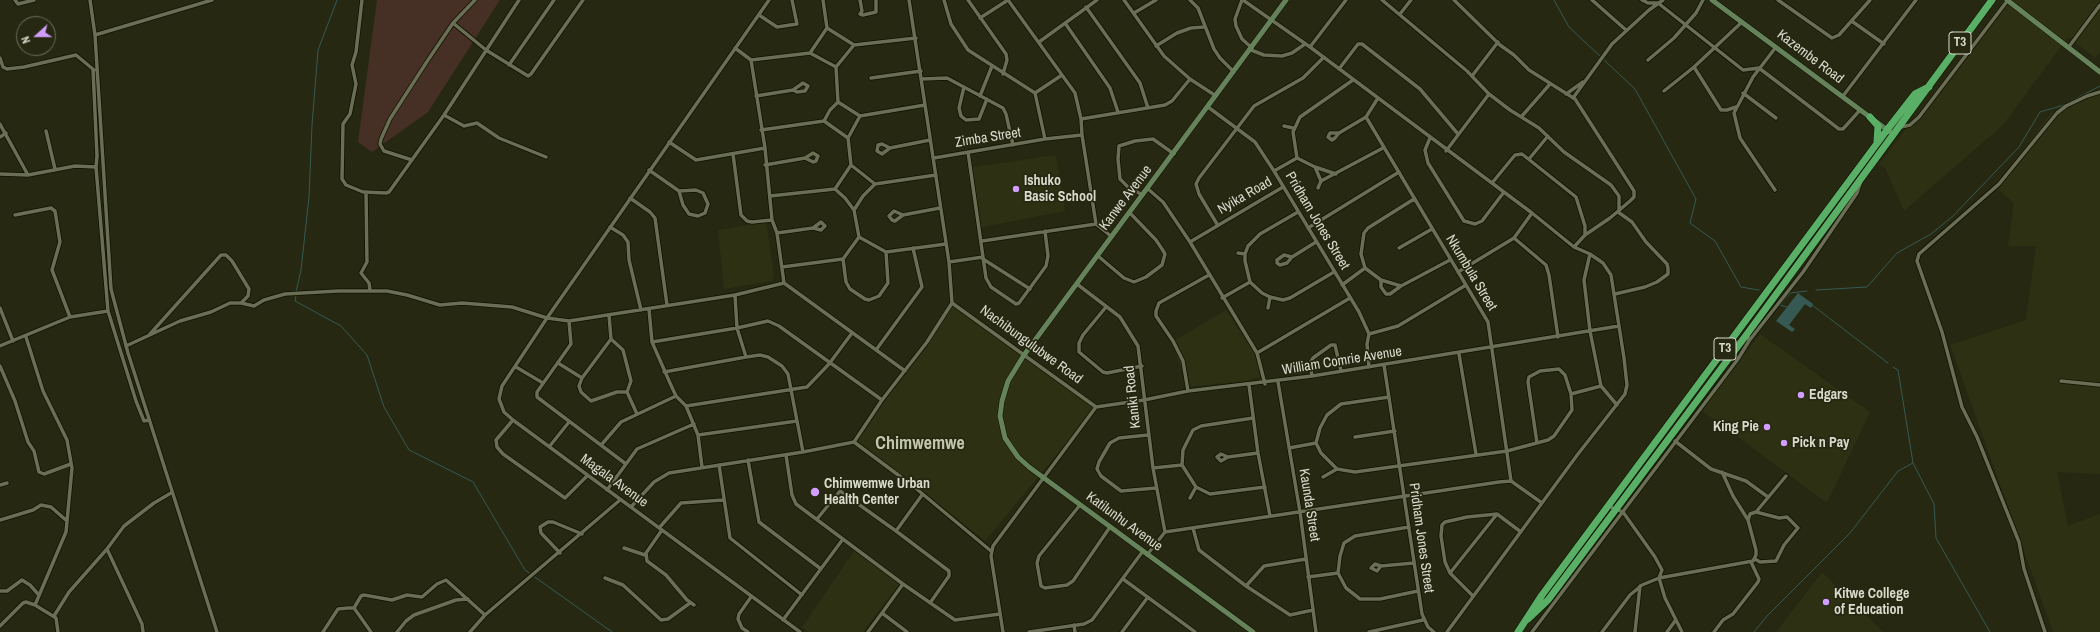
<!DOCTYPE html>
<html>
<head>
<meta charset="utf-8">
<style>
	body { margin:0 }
	#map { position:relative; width:2100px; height:632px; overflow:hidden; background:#262812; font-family:"Archivo Narrow",sans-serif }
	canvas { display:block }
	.north { position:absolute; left:16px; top:16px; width:40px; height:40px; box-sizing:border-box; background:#262812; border:1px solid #6e705d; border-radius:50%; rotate:249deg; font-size:11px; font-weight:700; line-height:16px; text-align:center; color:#d9dbcd }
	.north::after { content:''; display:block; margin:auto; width:14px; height:18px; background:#d19dfe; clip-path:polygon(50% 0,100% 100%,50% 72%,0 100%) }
</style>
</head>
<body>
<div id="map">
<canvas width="2100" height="632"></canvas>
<div class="north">N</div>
</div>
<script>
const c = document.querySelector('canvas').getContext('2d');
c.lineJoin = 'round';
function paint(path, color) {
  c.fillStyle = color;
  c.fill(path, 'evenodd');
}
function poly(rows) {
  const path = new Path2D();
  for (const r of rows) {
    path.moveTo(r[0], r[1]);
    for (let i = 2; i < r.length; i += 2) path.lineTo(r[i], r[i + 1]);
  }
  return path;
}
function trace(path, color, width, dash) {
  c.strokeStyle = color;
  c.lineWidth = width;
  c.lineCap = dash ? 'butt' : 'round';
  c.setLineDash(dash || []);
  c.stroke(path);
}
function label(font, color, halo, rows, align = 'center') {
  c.font = font + ' "Archivo Narrow",sans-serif';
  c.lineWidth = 3.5;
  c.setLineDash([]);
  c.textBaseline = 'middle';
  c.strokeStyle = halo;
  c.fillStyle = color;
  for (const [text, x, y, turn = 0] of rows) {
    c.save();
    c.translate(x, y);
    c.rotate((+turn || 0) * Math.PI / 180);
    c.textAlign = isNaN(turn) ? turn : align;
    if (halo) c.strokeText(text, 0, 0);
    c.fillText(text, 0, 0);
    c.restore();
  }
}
const built = poly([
	[2004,0,2100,0,2100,52,2095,58,2068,37,2003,125,1904,211,1885,168,1879,164],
	[2100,92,2100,474,2057,472,2068,526,2100,514,2100,632,2053,632,1950,345,2026,320,2036,246,2008,246,2014,203,1995,187,2051,113],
	[1056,155,1065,211,978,228,967,168],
	[766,222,774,275,772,281,724,289,718,230],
	[953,304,1098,405,985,541,857,440],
	[1226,310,1254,352,1261,377,1246,381,1187,387,1172,342],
	[1760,334,1870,412,1827,503,1701,410],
	[854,551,900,583,863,632,808,632,802,627],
	[1822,572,1883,632,1776,632]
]);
const green = poly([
	[377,0,500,0,428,112,372,152,358,142]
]);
const water = poly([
	[1798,293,1813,304,1811,308,1805,304,1789,325,1795,329,1792,332,1776,321]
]);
const stream = poly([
	[1554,0,1569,27,1601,57],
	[1603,59,1635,89,1696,199,1690,223,1715,241,1741,287,1759,290],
	[1816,290,1867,287,1897,253,1931,234,1953,216,2019,147,2040,112,2064,105,2100,86],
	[296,292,301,270,309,197,312,125,318,50,337,0],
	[296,295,295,301,341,326,367,355,384,407,409,450,473,482,525,570,612,632],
	[1812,305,1888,363],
	[1787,307,1780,305,1790,293,1807,291],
	[1893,367,1898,370,1913,463,1934,504,1936,538,1990,632],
	[1754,632,1767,616,1850,533,1898,471,1913,463]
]);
const street = poly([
	[15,0,18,4,34,0],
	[90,0,95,35,111,289,128,353,217,632],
	[362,0,356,52,352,65,356,84,350,114,343,124,342,179,346,185,363,192,386,193,389,192,444,115,519,0],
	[769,0,547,318,502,386,499,399,504,412,513,420,800,632],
	[860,0,862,11,860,14,863,15,876,12,876,0],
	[944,0,951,24,968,50,1035,93,1045,139,1082,135],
	[968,0,1006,54,1007,60,1003,74],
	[1008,0,1075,93,1081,119,1082,135,1096,224,1112,237],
	[1124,0,1164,56,1190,79,1216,96],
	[1190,0,1198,8,1214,49,1220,58,1234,72],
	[1242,0,1235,19,1236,26,1242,39,1252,48],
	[1243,0,1310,47,1532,213,1574,247,1590,254,1603,263,1611,275,1624,358,1627,385,1625,394,1578,454,1447,632],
	[1382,0,1467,71,1489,94,1510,110,1539,128,1564,152,1611,185,1619,196,1619,210],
	[1454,0,1500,45,1514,55,1529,70,1575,99,1634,191,1634,197,1630,201,1610,218,1585,235,1574,247],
	[1592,0,1626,30],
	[1642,0,1648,3,1658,3,1743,70,1759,68,1839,129,1843,129,1860,110],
	[1778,0,1832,38,1839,35,1870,0],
	[1086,7,1140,83,1148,108],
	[1134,13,1156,0],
	[1400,14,1411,0],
	[759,15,777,27,797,24,792,0],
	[980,18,1008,0],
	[1853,22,1884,44],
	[453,23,486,50,528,76,531,74,583,0],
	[1065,23,1110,88,1118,112],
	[827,28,854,45,916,38],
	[95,35,212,0],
	[1039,42,1097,0],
	[1156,46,1177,33,1191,28,1204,27],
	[1310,47,1346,0],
	[735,48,751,60,765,148,772,220,777,233,784,283,905,371],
	[2068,48,2100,5],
	[1251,50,1264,55,1282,56,1292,53,1305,44],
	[810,53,827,28,823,0],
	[0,58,3,67,7,69,24,67,76,55,94,70],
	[751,60,810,53,836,67],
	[1648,60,1674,38,1696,13,1703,0],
	[509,65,554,0],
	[1694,67,1721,110,1727,110,1736,107],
	[93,69,97,156,96,167,108,311,136,401,144,421,149,420],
	[1339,69,1358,44,1362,44,1420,89,1458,134],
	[1472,76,1498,42],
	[871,78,921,71],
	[922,79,947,78,1003,108,1006,114,1013,145],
	[964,87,959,108,961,116,966,120,979,119,987,99],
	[1664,91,1694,67,1742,22],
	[1035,93,1062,75],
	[1743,93,1776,118],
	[1566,94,1583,82],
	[756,96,793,90,803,83,808,86,805,91,797,92,793,90],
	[980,96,992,66],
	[1843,96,1916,0],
	[1573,98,1612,44,1649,10,1663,0],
	[838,102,860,116,925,105],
	[1208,107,1255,142,1274,171,1359,312,1369,334,1367,344,1369,367],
	[444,115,464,126,477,123,499,138,546,157],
	[1522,116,1550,84],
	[1366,117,1488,322,1511,481],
	[1081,119,1165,105,1172,101,1190,79],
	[824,121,830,110,838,102,836,67,854,45],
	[0,124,28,175],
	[1284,126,1293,128],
	[1901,127,1910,125,1919,117,2008,0],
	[761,130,824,121,848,138],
	[46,131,55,169],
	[1339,133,1330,133,1328,137,1332,140,1335,138,1339,133,1366,117,1378,98],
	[0,137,6,133],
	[1430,138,1425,150,1428,163,1464,221,1475,224,1482,221,1504,192],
	[669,142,696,160,765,148],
	[890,148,882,144,878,145,877,151,882,154,890,148,930,140],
	[1446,151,1489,94],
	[968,152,986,278,991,287,1016,304,1019,303,1046,266,1048,256,1045,231],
	[733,154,741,215,747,221,752,222,772,220],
	[934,158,1045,139],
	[1529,159,1548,136],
	[412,160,384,151,380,144,381,139,390,119,426,63,453,23,475,0],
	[765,165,805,158,813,153,818,156,816,161,813,162,805,158],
	[851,165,875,184],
	[1315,167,1321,181,1318,188],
	[649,170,679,191,696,190,703,193,708,204,705,213,698,216,689,214,683,205,679,191],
	[1274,171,1297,158],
	[0,174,28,175,75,166,96,167],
	[1336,174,1315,167,1297,158,1293,132,1300,117,1353,80],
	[1321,181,1383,148],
	[1492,183,1515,155,1522,154,1576,197,1585,226,1585,235],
	[835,189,851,165,848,138,860,116],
	[1148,189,1163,202,1190,242,1257,353,1265,384],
	[1775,190,1740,138,1734,113,1753,77,1776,47],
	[366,192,367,262,361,273,369,283,370,290],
	[1143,195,1129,188,1120,179,1118,159,1119,146,1135,141,1153,139,1174,154],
	[770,196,835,189,845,198,854,210,859,237,843,259,846,282,850,289,865,299,869,300,879,296,888,283,886,252],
	[630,198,650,212,655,218,667,305],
	[1414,199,1368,228,1364,233,1361,254,1365,268,1381,280,1401,286,1450,260],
	[854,210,863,196,875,184,936,175],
	[1298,212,1260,234,1248,246,1245,254,1245,261,1250,282,1262,293,1270,297,1283,300,1290,298,1334,272],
	[15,215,51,208,55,211,60,242,52,270,70,317],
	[903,215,894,211,889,216,892,220,895,221,903,215,940,208],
	[1217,224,1199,194,1196,184,1199,178,1254,106,1303,78,1324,57],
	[610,227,623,235,628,242,629,260,641,310],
	[1308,228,1399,172],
	[777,233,813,228,821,230,825,226,821,222,813,228],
	[859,237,886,252,946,244],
	[1514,238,1546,265,1549,275,1558,337],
	[982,241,1096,224],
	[1190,242,1283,187],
	[1399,248,1432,229],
	[1238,253,1245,254],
	[1590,254,1584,280,1590,331,1601,386,1617,405],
	[1098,256,1124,278,1134,282,1146,277,1162,265,1165,254,1162,249,1156,240,1130,213],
	[1292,257,1284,255,1277,260,1277,263,1280,265,1287,263,1292,257,1316,242],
	[983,259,1030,289],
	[949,262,983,257],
	[782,267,843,259],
	[1458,272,1514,238,1532,213],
	[1381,280,1381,287,1386,294,1390,294,1401,286],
	[1077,284,1120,317,1138,346,1153,468,1165,532],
	[1342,285,1365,268],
	[1615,294,1645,287,1657,282,1668,274,1668,268,1667,264,1646,242,1632,222,1618,212],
	[735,295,737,328,746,357],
	[1222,298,1250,282],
	[952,303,1096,407],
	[1106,307,1083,335,1079,343,1079,352,1103,372,1107,373,1142,366],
	[0,308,13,341],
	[1268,308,1270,297],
	[649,309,652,342,670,383,676,396,686,406,698,435,702,467],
	[609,315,611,339,582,378,579,386,581,392,591,401,617,392,627,392],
	[569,321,571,344,537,392,537,397,626,464],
	[150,334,221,255,226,255,232,261,249,289,248,296,241,303],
	[1369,334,1398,326,1466,285],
	[26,337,43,391,67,440,72,468,66,532,35,605,56,618,58,632],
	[611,339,623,350,631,381,627,392],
	[1749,341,1803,272,1857,193,1860,184],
	[652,342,737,328,768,321,779,326,882,400],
	[0,346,70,317,108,311],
	[126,346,180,321,211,312,230,303,241,303,254,306,264,300,285,294,338,291,387,291,407,295,440,305,462,303,512,307,547,318,569,321,735,295,784,283],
	[876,350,922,287,913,248],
	[1257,353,1350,298],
	[1459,354,1476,454],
	[558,363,582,378],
	[1384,365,1422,614,1428,627,1434,632],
	[0,366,15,401,28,442,34,451,39,472,44,474,71,464],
	[516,367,543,383],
	[664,372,746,357,760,355,768,357,782,366,788,374,803,452],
	[1312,376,1310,363,1313,358,1331,345,1335,345,1341,371],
	[2061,381,2100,385],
	[1278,382,1300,512,1316,632],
	[1249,385,1258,453,1270,516],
	[1188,391,1183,361,1173,341,1156,316,1156,311,1159,303,1209,275],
	[627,392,637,414],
	[1571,394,1601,386],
	[1389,397,1341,404,1327,415,1320,428,1316,443,1321,453,1337,469,1355,472,1507,451,1548,440,1554,436,1572,410,1571,394,1565,375,1559,369,1540,371,1529,377,1528,382,1537,443],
	[686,406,807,387,829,364,852,333],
	[1096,407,1144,400,1188,391,1312,376,1619,326],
	[1253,418,1201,426,1193,430,1183,450,1182,465,1196,487,1210,494,1265,487],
	[513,420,496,440,497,447,503,454,565,498,587,476],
	[698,435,797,421],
	[1148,435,1119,438,1110,443,1099,462,1097,469,1101,476,1121,491,1156,488],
	[1355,437,1395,431],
	[1675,441,1711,469,1746,481,1768,497],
	[854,442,913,486,991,551],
	[602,444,621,422,676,396],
	[549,447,569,422],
	[1289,448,1316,443],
	[786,455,792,495,796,504,903,584,955,620,1000,614],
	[1228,457,1221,454,1217,457,1221,461,1228,457,1258,453],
	[748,460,759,522,821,569],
	[719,465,730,538,802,595],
	[1153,468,1182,465],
	[1722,472,1733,496,1748,520],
	[1323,477,1337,469],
	[0,485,7,483],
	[607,490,637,449,694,424],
	[1190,498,1196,487],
	[1080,505,1039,556,1037,563,1041,586,1045,588,1067,585,1073,581,1110,527],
	[1608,506,1623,512,1655,557,1662,570,1659,578,1665,598,1682,632],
	[631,507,654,482,669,473,803,452,854,442,882,400,927,342,952,303,949,262,909,0],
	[817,519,840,491,896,531,949,571,949,576,930,603],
	[0,520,33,510,41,505,51,507,67,521],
	[1409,527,1355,536,1344,543,1340,556,1338,573,1346,588,1360,599,1380,599,1418,591],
	[659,528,681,503,723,500],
	[1193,528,1199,550,1246,586,1290,615,1313,610],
	[662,530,646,553,647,561,666,575,687,600,694,605],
	[896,531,922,495],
	[624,548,645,555],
	[560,553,541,533,540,527,548,522,553,522,582,534],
	[1147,555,1165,532,1499,482,1511,481,1542,503],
	[1755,559,1760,562,1776,561,1784,545,1798,528,1787,517,1779,518,1756,512],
	[1381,566,1377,571,1371,568,1375,564,1381,566,1414,563],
	[1450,573,1497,514],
	[1308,577,1338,573],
	[605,578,623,585,661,620,668,619,690,603],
	[1123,579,1195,632],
	[903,584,882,613,907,632],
	[1246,586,1264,566,1306,559],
	[0,591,7,591,22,580,30,585,38,594],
	[1473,596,1450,573,1445,562,1441,536,1442,525,1445,522,1467,517,1497,514,1521,532],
	[354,608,361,596,364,595,392,600,407,595,422,597,437,584,446,580,485,615],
	[54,616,69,592,107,549],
	[783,620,843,539],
	[1074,625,1075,632],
	[0,626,23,603,26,602,35,605],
	[143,632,142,624,107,549,124,526,154,503,171,493],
	[323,632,338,609,348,608,354,608,371,632],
	[397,632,406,621,414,615,456,600,468,599],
	[470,632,485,615,620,500],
	[748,632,742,628,738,619,739,614,751,597],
	[868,632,882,613],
	[1003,632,991,556,993,546,1096,407],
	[1029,632,1084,624,1092,620,1143,551],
	[1122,632,1148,597],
	[1369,632,1423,620],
	[1532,632,1738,359,1749,341,1747,334],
	[1602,632,1630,595,1642,585,1659,578,1753,561,1756,555,1756,550,1748,520,1750,514,1756,512,1786,476],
	[1635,632,1640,586],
	[1667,632,1675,621],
	[1714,632,1723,620,1733,614,1758,582,1759,579,1751,562],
	[2045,632,2024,569,2019,542,1977,437,1962,407,1942,332,1917,261,1919,254,1999,184,2057,113,2066,106,2087,96,2100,92]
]);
const secondary = poly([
	[1712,0,1890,132],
	[2007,0,2100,72],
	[1253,632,1029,467,1018,457,1005,438,1000,416,1002,401,1008,381,1024,355,1286,0]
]);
const highway = poly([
	[1870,117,1878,126,1877,141],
	[1528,619,1548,600,1747,334,1992,0],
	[1518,632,1542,595,1887,130,1915,94,1929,87]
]);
const markers = [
	[1016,189,4,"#d19dfe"],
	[1801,395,4,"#d19dfe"],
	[1767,427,4,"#d19dfe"],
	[1784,443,4,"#d19dfe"],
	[815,492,5,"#d19dfe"],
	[1826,602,4,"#d19dfe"]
];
const shields = [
	[1960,43,22],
	[1725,349,22]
];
const shieldNames = [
	["T3",1960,43],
	["T3",1725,349]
];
const streetNames = [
	["Kazembe Road",1810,57,37],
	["Zimba Street",988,138,-9],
	["Nyika Road",1245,196,-30],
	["Kanwe Avenue",1126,198,-53],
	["Pridham Jones Street",1317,221,59],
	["Nkumbula Street",1471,273,59],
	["Nachibungulubwe Road",1031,345,36],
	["William Comrie Avenue",1342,361,-9],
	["Kaniki Road",1133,397,-96],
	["Magala Avenue",614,481,36],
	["Kaunda Street",1309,505,81],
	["Katilunhu Avenue",1124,522,36],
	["Pridham Jones Street",1421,538,82]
];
const poiNames = [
	["Ishuko",1024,181],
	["Basic School",1024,197],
	["Edgars",1809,395],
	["King Pie",1759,427,"right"],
	["Pick n Pay",1792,443],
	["Chimwemwe Urban",824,484],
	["Health Center",824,500],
	["Kitwe College",1834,594],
	["of Education",1834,610]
];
const districtNames = [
	["Chimwemwe",920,444]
];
paint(built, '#2d3012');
paint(green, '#462f24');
paint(water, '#365a53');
trace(stream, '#365a53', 1);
trace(street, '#0f1100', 5);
trace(secondary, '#0f1100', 6);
trace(highway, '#0f1100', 8);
trace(street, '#6a6e55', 3.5);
trace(secondary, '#65825a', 5);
trace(highway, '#59af66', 7);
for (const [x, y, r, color] of markers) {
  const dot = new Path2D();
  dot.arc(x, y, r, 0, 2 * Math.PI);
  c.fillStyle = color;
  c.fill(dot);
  trace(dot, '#262812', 1.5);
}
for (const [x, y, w] of shields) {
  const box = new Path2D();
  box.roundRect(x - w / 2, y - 11, w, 22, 3);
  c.fillStyle = '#262812';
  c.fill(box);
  trace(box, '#d9dbcd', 1);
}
label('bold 13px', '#d9dbcd', null, shieldNames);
label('14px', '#d9dbcd', '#262812', streetNames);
label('bold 14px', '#d9dbcd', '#262812', poiNames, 'left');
label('bold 18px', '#c2c6aa', '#262812', districtNames);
</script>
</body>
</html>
